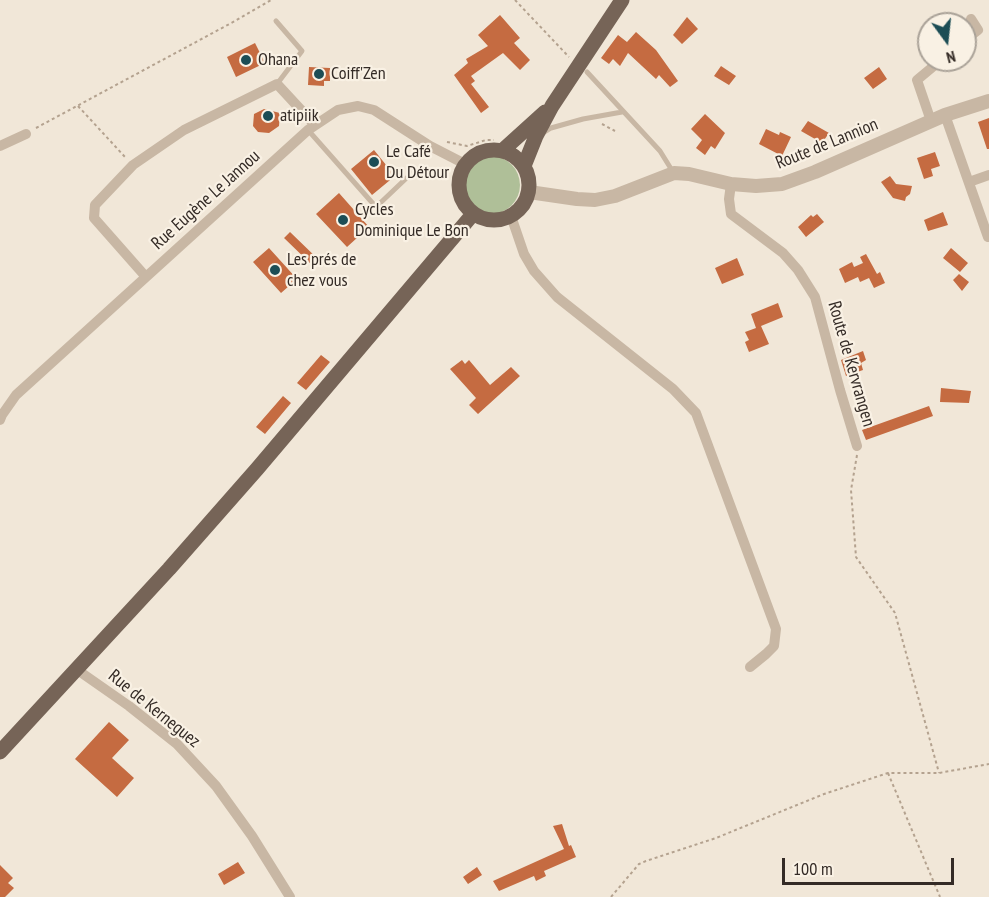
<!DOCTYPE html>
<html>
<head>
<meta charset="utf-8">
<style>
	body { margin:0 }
	#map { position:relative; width:989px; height:897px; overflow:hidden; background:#f1e7d8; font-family:"PT Sans Narrow",sans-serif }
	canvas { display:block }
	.north { position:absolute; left:917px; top:12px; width:60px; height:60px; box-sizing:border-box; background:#f9f1e4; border:2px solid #aaa298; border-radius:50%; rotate:165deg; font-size:16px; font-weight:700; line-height:24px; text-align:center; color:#342b26 }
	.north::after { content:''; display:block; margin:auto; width:21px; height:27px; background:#1c4d55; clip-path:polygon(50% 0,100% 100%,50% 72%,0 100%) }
	.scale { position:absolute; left:782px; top:858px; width:172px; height:27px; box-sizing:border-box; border:3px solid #342b26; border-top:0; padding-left:8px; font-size:18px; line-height:21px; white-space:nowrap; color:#342b26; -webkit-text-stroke:4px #f9f1e4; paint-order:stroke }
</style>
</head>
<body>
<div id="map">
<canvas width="989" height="897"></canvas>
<div class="north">N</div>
<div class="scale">100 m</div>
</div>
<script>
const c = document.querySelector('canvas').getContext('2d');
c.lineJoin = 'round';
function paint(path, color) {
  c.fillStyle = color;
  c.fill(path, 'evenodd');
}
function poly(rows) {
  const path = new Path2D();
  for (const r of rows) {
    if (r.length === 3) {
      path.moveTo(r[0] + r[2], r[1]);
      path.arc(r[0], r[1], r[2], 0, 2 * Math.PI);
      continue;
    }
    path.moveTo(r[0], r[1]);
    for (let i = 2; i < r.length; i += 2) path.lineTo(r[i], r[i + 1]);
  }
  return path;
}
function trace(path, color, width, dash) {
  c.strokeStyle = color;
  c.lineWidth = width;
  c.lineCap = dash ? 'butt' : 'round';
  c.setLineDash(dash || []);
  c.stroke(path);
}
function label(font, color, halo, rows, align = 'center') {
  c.font = font + ' "PT Sans Narrow",sans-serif';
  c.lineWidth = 4.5;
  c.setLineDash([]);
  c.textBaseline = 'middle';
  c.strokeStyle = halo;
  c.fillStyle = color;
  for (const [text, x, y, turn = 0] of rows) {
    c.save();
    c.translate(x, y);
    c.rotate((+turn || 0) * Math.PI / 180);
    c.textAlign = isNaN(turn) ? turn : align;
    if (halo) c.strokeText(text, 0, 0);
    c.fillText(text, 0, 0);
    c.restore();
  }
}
const green = poly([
	[491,185,29]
]);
const building = poly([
	[500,15,520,38,514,43,530,60,520,70,503,53,471,76,475,81,471,84,489,107,481,113,454,75,468,63,466,59,488,46,478,35],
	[687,17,698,29,682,44,673,35],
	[636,32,656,50,678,81,670,87,659,75,656,79,628,53,620,66,613,59,609,64,601,58,618,35,627,42],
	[255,43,265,63,236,77,227,57],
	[721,66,736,76,729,85,714,76],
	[309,67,330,68,330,81,324,81,324,86,308,85],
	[879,67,887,79,873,89,864,78],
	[264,109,280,113,279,126,269,133,258,132,253,126,254,114],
	[705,114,725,133,715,149,711,146,705,155,696,148,702,140,691,129],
	[989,118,989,149,987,149,978,122],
	[808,121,829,133,822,143,801,131],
	[766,129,779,135,780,132,791,137,782,156,759,144],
	[374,150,395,176,372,195,351,169],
	[935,152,940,166,931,169,933,176,924,179,917,158],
	[890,176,896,184,912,186,910,194,906,197,905,201,893,198,881,182],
	[339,193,369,227,347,247,316,214],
	[943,212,948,225,928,231,924,220],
	[817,214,824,222,806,237,798,227,811,215,813,217],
	[290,232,320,261,314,267,284,238],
	[269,248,297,279,281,293,253,262],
	[951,248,968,263,960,272,943,258],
	[866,254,877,274,880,272,885,283,874,288,869,278,860,282,858,277,845,283,839,269,852,262,854,267,863,263,860,257],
	[737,258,744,275,722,284,715,268],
	[959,274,969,282,962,291,953,280],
	[778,303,783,317,761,326,769,344,749,352,745,342,749,340,745,332,756,328,751,314],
	[863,351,866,360,861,363,863,370,846,376,841,360],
	[321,355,330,362,306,390,297,383],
	[462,360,465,364,469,360,490,385,511,367,520,376,478,414,469,405,476,398,450,369],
	[941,388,971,391,969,403,940,402],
	[283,396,291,403,265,434,256,427],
	[929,406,933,416,866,440,862,430],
	[109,722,129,740,112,758,134,778,117,797,75,759],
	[562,824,569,846,571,845,576,857,544,871,546,876,536,881,534,876,499,891,493,881,564,849,553,826],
	[238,862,245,873,224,885,218,874],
	[0,865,13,878,8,883,14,888,5,897,0,897],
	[477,867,482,875,468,884,463,877]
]);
const path = poly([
	[515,0,569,57],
	[78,106,125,157],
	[602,124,615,131],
	[36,128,235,21,271,0],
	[447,142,467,146,486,140,494,140],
	[857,455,851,490,856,557,895,613,939,773],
	[888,773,940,897],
	[611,897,639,864,646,861,716,838,824,794,888,773,939,773,989,764]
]);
const service = poly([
	[276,21,302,51,277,84],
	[587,72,660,151,673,172],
	[308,130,376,207,415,170],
	[543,133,551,128,583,119,622,112]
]);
const minor = poly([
	[965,40,978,30,971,19],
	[945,115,988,237],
	[931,121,917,80,941,60],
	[0,146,26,134],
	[969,182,989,175],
	[731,184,729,199,731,214,783,253,798,270,815,297,840,390,857,446],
	[511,216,524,254,534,271,557,297,673,389,696,413,776,629,774,646,766,654,750,667],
	[146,277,94,218,95,205,133,165,184,130,277,84,314,124],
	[0,420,2,415,16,395,308,130,338,110,358,106,374,110,430,146,465,164],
	[76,669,129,706,177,744,216,786,252,836,290,897]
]);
const tertiary = poly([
	[529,192,577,199,595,200,615,196,674,173,689,174,731,184,756,186,782,184,815,172,945,115,989,101]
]);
const primary = poly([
	[494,185,35],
	[503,150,545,112],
	[524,166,536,136,552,106,622,0],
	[0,752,169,569,257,469,473,214]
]);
const markers = [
	[246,60,6,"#1c4d55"],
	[319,74,6,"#1c4d55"],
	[268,116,6,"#1c4d55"],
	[374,162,6,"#1c4d55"],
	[343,220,6,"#1c4d55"],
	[275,270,6,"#1c4d55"]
];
const poiNames = [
	["Ohana",258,60],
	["Coiff'Zen",331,74],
	["atipiik",280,116],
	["Le Café",386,152],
	["Du Détour",386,173],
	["Cycles",355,210],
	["Dominique Le Bon",355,231],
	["Les prés de",287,260],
	["chez vous",287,281]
];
const streetNames = [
	["Route de Lannion",827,144,-22],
	["Rue Eugène Le Jannou",206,200,-42],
	["Route de Kervrangen",851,364,74],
	["Rue de Kerneguez",154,709,39]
];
paint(green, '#afbf98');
paint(building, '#c56b41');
trace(path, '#b4a28f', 2, [3, 3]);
trace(service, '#c8b7a4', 5);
trace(minor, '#c8b7a4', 10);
trace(tertiary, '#c8b7a4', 14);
trace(primary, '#766457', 15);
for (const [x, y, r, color] of markers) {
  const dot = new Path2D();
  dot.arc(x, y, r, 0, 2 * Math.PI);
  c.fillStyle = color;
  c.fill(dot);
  trace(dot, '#f9f1e4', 2);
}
label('18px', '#342b26', '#f9f1e4', poiNames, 'left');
label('18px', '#342b26', '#f9f1e4', streetNames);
</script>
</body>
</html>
